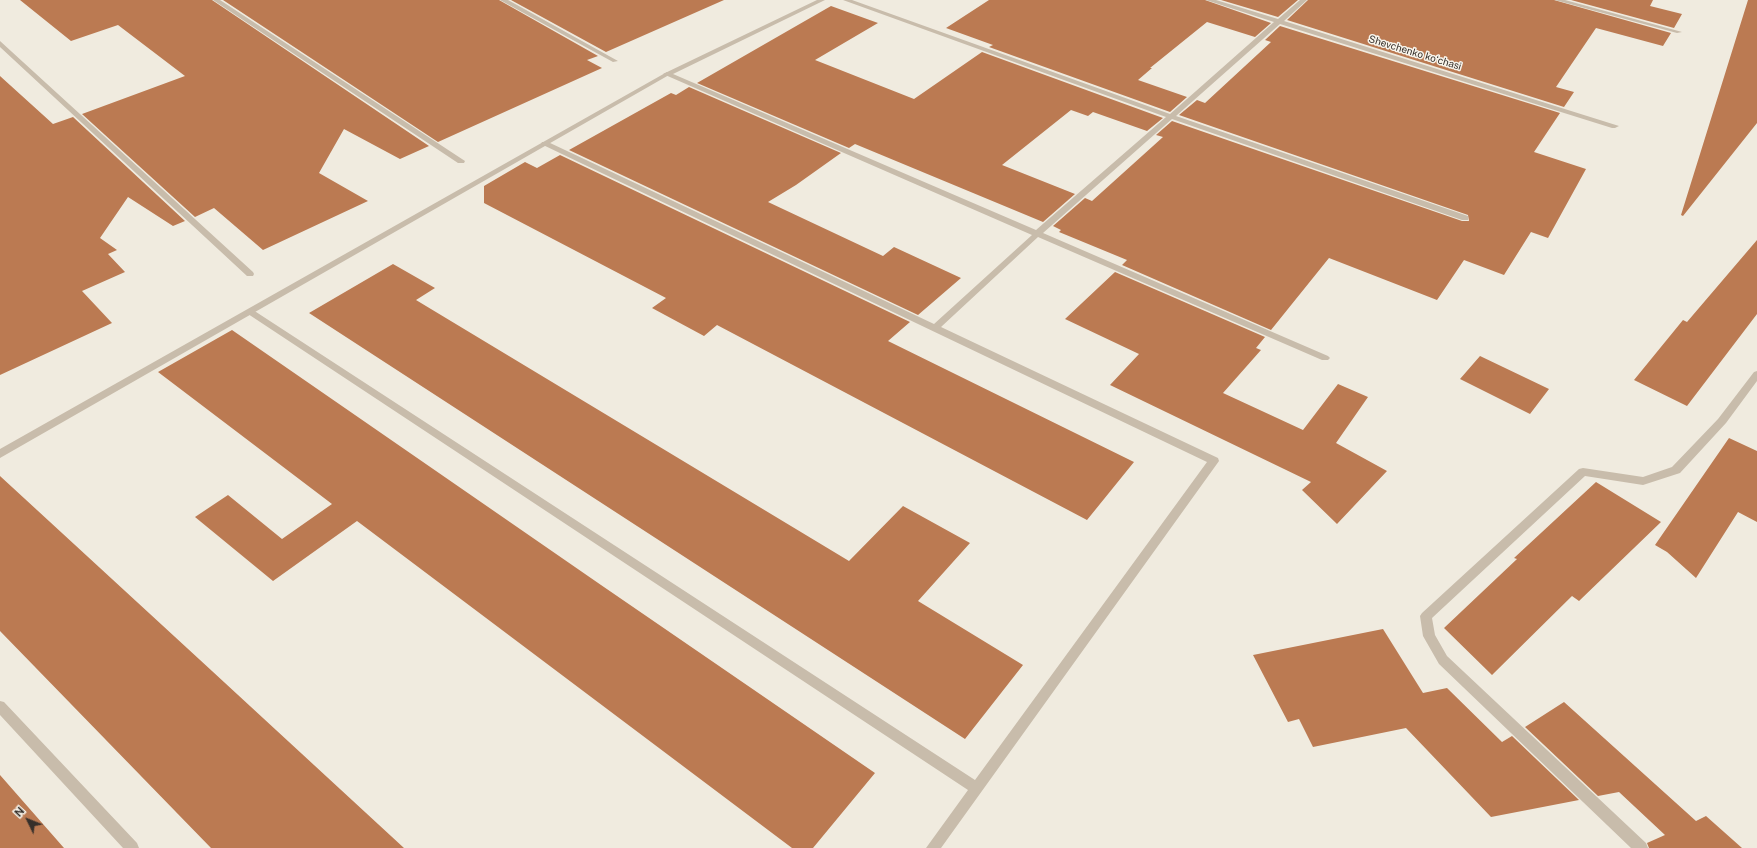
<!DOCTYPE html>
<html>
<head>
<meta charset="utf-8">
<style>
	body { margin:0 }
	#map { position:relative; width:1757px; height:848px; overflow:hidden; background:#f0ebdf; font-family:"Public Sans",sans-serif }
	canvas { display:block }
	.north { position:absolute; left:8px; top:800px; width:40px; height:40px; -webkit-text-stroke:3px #f8f4eb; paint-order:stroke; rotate:313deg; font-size:11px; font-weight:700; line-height:16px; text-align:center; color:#362f2a }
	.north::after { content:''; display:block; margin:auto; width:14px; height:18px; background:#362f2a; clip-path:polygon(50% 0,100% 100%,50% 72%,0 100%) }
</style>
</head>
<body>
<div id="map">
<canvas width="1757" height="848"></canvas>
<div class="north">N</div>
</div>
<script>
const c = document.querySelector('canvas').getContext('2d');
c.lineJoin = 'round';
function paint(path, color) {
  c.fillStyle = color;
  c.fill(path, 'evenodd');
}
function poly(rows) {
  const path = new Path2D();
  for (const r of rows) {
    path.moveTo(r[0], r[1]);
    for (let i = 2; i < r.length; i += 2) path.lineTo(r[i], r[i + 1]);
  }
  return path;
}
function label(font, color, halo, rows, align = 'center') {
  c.font = font + ' "Public Sans",sans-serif';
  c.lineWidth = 3;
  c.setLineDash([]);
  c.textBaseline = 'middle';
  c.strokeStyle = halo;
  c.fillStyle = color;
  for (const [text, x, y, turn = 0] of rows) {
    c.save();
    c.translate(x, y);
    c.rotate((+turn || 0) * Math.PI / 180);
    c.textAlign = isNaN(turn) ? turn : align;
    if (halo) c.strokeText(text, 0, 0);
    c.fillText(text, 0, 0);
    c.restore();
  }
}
const building = poly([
	[20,0,212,0,429,146,400,159,344,129,319,173,368,201,263,250,214,208,195,217,82,114,185,76,118,25,71,41],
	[223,0,499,0,598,56,587,60,602,68,438,142],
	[511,0,724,0,606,52],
	[989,0,1205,0,1271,23,1255,37,1207,22,1150,68,1152,68,1138,80,1187,97,1170,112,989,47,993,45,946,28],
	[1221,0,1298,0,1278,17],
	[1308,0,1554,0,1671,33,1663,46,1596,28,1556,87,1574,92,1564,107,1287,20],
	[1571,0,1653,0,1650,6,1682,14,1674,28],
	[1748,0,1757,0,1757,123,1683,216,1681,215],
	[831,6,878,23,815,60,914,99,982,52,1163,118,1147,131,1093,112,1088,116,1071,110,1002,165,1075,194,1043,222,855,144,849,148,697,83],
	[1280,26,1560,113,1534,152,1586,169,1548,238,1531,232,1504,275,1464,260,1437,300,1329,258,1271,330,1122,265,1127,260,1059,232,1061,230,1053,226,1085,198,1092,201,1163,137,1156,135,1172,121,1462,221,1469,221,1468,215,1179,115,1197,100,1205,103,1271,42,1265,40],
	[0,76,53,124,73,117,185,221,173,226,128,197,100,238,117,250,108,254,125,272,82,291,112,323,0,375],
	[689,87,841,153,796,185,768,202,883,256,894,247,961,278,918,315,569,150,671,93,676,95],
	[560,155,910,322,888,341,1134,462,1087,520,717,325,704,336,652,308,666,298,484,203,484,186,525,162,537,168],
	[1757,240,1757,314,1687,406,1634,380,1683,320,1687,322],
	[393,264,435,288,416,300,849,561,903,506,970,543,918,601,1023,665,965,739,309,313],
	[1115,272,1265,337,1256,348,1261,350,1223,393,1303,430,1338,384,1368,397,1336,443,1387,471,1337,524,1302,490,1311,482,1110,385,1139,354,1065,319],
	[232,330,601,585,875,773,813,848,792,848,357,521,273,581,195,517,228,495,282,539,332,504,158,372],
	[1480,356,1549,389,1530,414,1460,379],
	[1729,438,1757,451,1757,522,1738,512,1696,578,1667,552,1655,545],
	[0,476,212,671,404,848,211,848,0,631],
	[1596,482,1661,522,1579,601,1572,596,1492,675,1444,628,1517,559,1514,558],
	[1383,629,1423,693,1447,688,1502,742,1512,736,1579,800,1491,817,1406,728,1313,747,1299,719,1288,722,1253,655],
	[1564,702,1696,821,1706,816,1742,848,1649,848,1647,843,1665,835,1619,792,1598,796,1525,727],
	[0,775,64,848,0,848]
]);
const lane = poly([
	[667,72,671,74,669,75,0,458,0,449,667,72]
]);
const street = poly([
	[213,0,220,0,465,161,464,163,458,163,213,0],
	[500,0,508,0,618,61,613,62,500,0],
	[817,0,825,0,673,74,1036,230,1166,117,843,0,852,0,1170,114,1274,22,1206,0,1216,0,1278,19,1300,0,1307,0,1284,21,1619,126,1615,128,1612,128,1280,24,1176,116,1468,216,1468,220,1462,220,1172,119,1043,233,1328,356,1330,358,1328,360,1322,360,1038,237,941,327,1218,458,1219,461,941,848,926,848,968,790,245,312,247,310,253,310,975,780,1207,462,541,144,542,142,548,142,934,324,1032,235,663,74,817,0],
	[1555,0,1565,0,1682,32,1677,33,1555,0],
	[0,41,253,272,254,274,253,276,247,276,0,47,0,41],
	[1757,371,1757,381,1726,423,1680,473,1643,485,1585,476,1432,618,1435,635,1447,656,1646,843,1648,848,1631,848,1439,664,1423,636,1420,616,1422,613,1579,469,1583,468,1643,477,1672,467,1718,419,1754,372,1757,371],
	[0,701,4,702,137,843,139,848,123,848,0,715,0,701]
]);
const farStreetnames = [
	["Shevchenko koʻchasi",1415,53,17]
];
paint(building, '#bb7a52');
paint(lane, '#c8bcab');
paint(street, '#c8bcab');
label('10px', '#362f2a', '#f8f4eb', farStreetnames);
</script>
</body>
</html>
